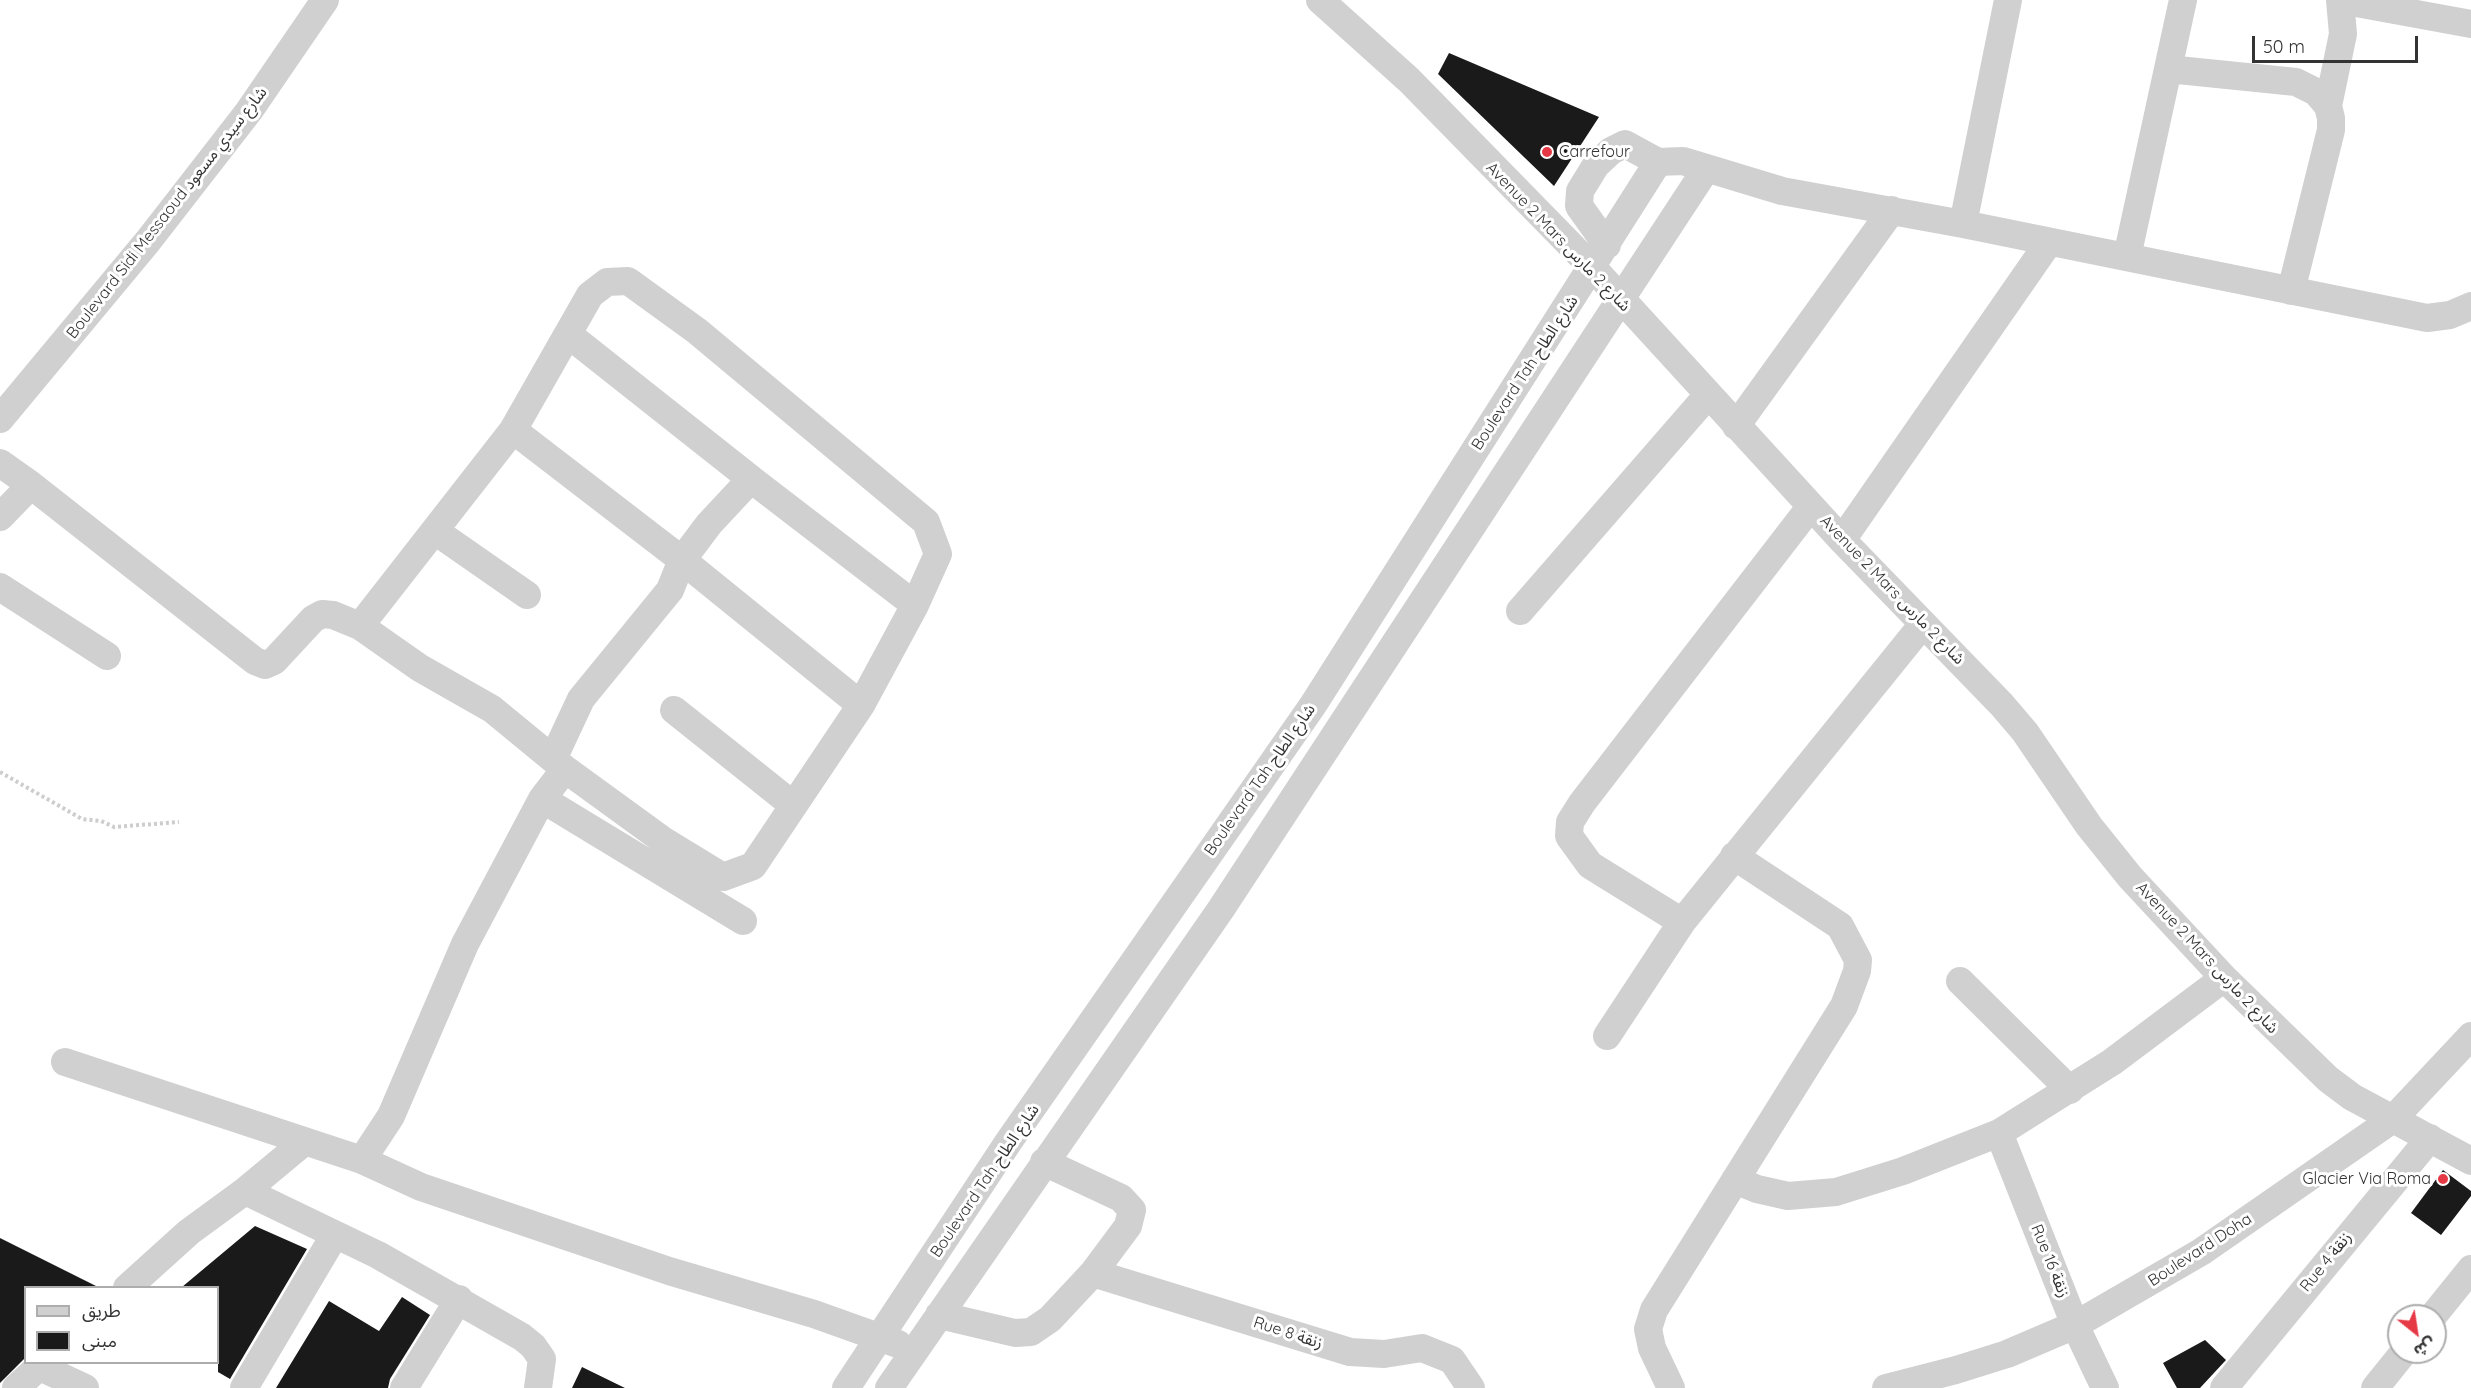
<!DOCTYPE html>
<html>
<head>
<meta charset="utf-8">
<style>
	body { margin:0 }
	#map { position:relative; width:2471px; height:1388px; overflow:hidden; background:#fff; font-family:Quicksand,"Noto Sans Arabic",sans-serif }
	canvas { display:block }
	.legend { position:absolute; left:24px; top:1286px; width:195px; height:78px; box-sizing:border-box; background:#fff; border:2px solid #adadad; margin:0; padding:8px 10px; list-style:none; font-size:18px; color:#333 }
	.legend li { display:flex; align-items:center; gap:12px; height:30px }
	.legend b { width:30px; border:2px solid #adadad }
	.north { position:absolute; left:2387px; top:1304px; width:60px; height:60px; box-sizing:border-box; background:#fff; border:2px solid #adadad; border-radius:50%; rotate:150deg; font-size:16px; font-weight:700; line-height:24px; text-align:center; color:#333 }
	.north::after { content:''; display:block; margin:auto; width:21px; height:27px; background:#e63946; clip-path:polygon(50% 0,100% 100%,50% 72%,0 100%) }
	.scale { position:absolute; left:2252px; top:36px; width:166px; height:27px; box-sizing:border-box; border:3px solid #333; border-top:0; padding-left:8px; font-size:18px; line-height:21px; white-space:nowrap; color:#333; -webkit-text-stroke:4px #fff; paint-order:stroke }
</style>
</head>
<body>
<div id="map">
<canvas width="2471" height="1388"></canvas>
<ul class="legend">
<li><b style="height:8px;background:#d0d0d0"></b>طريق</li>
<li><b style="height:16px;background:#1a1a1a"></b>مبنى</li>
</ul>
<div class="north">ش</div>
<div class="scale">50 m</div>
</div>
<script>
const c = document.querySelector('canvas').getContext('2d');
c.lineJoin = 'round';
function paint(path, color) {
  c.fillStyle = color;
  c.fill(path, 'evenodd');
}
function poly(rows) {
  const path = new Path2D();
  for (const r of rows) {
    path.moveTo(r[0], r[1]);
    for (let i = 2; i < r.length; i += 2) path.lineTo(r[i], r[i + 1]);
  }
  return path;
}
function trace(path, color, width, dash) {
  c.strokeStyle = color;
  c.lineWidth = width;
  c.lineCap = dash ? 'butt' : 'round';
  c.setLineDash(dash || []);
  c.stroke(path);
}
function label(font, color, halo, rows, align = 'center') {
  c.font = font + ' Quicksand,"Noto Sans Arabic",sans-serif';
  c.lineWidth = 6;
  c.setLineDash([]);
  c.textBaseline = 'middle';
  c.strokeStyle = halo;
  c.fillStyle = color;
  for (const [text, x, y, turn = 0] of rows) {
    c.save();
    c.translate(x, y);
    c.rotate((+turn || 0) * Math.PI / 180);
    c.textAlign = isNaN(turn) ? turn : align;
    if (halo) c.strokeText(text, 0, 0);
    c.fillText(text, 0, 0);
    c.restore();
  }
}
const building = poly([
	[1449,53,1599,117,1554,186,1438,74],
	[2443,1170,2471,1191,2471,1196,2441,1235,2411,1213],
	[255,1226,307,1249,230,1379,218,1372,218,1287,182,1287],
	[0,1238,98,1287,26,1287,26,1357,0,1383],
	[402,1297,430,1315,390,1379,388,1388,276,1388,329,1301,379,1331],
	[2205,1340,2226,1360,2200,1388,2177,1388,2163,1363],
	[582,1367,625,1388,572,1388]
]);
const path = poly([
	[0,772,82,819,101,821,114,827,179,822]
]);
const minor = poly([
	[1320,0,1409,80,1593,268,1842,540,2002,705,2025,732,2089,826,2130,877,2224,978,2328,1079,2352,1097,2471,1161],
	[2340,0,2471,24],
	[2168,69,2296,82,2316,92,2328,106,2331,118,2331,130,2291,291],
	[2328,106,2343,34,2340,0],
	[1963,224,2008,0],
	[1607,245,1579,206,1580,191,1596,165,1611,151,1625,144,1658,162,1683,161,1782,191,1963,224,2427,318,2450,315,2471,306],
	[2127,257,2183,0],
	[569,335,751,479],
	[0,419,148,241,249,111,325,0],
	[1736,426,1892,210],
	[513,430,682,560,861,705],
	[0,463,31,485,255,661,265,665,274,661,313,619,322,614,333,615,360,626,420,668,492,709,565,769,542,799,465,944,391,1116,362,1160],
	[0,517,31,485],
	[435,531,527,595],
	[1842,540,2049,242],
	[0,587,107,656],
	[1520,611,1708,395],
	[360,626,513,430,590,295,607,282,628,281,697,331,926,522,938,554,915,605,861,705,753,866,723,877,664,841,565,769],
	[674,710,793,805],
	[553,759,581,699,670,590,682,560,709,524,751,479,915,605],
	[542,799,743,921],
	[1682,922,1590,865,1569,836,1570,822,1582,803,1811,506],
	[1960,981,2070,1090],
	[1607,1036,1682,922,1923,624],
	[65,1062,362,1160,421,1187,669,1271,814,1314,898,1344],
	[1999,1133,2075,1325,2105,1388],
	[1735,1180,1757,1189,1788,1196,1836,1192,1903,1171,1999,1133,2112,1062,2224,978],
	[245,1191,378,1255,522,1337,533,1346,542,1359,538,1388],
	[1093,1273,1350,1352,1384,1354,1422,1348,1452,1360,1471,1388],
	[127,1288,189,1232,245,1191,304,1142],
	[939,1315,1015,1333,1031,1332,1050,1319,1093,1273,1128,1226,1132,1210,1121,1198,1044,1162],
	[2433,1316,2471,1269],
	[40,1367,85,1388],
	[16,1388,44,1362],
	[244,1388,334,1236],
	[404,1388,459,1299],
	[846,1388,1009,1141,1313,705,1658,162],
	[889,1388,1221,909,1706,169],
	[1671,1388,1652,1348,1648,1329,1654,1310,1844,1006,1857,971,1858,960,1840,926,1734,856],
	[1886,1388,1956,1370,2007,1354,2075,1325,2201,1252,2393,1119,2471,1036],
	[2224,1388,2430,1138],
	[2375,1388,2404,1352]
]);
const markers = [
	[1547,152,6,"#e63946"],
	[2443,1179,6,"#e63946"]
];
const poiNames = [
	["Carrefour",1559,152],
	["Glacier Via Roma",2431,1179,"right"]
];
const streetNames = [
	["Boulevard Sidi Messaoud شارع سيدي مسعود",167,213,-52],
	["Avenue 2 Mars شارع 2 مارس",1558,237,46],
	["Boulevard Tah شارع الطاح",1525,373,-57],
	["Avenue 2 Mars شارع 2 مارس",1892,590,46],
	["Boulevard Tah شارع الطاح",1260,780,-55],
	["Avenue 2 Mars شارع 2 مارس",2207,958,47],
	["Boulevard Tah شارع الطاح",985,1181,-56],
	["Boulevard Doha",2200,1250,-33],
	["Rue 16 زنقة",2050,1261,68],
	["Rue 4 زنقة",2326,1262,-51],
	["Rue 8 زنقة",1288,1333,18]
];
paint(building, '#1a1a1a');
trace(path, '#cdcdcd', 4, [3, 3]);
trace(minor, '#d0d0d0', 28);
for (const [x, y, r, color] of markers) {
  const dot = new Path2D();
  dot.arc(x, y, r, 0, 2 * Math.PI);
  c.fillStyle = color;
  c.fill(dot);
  trace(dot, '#fff', 2);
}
label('16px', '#333', '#fff', poiNames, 'left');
label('16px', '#333', '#fff', streetNames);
</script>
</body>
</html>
